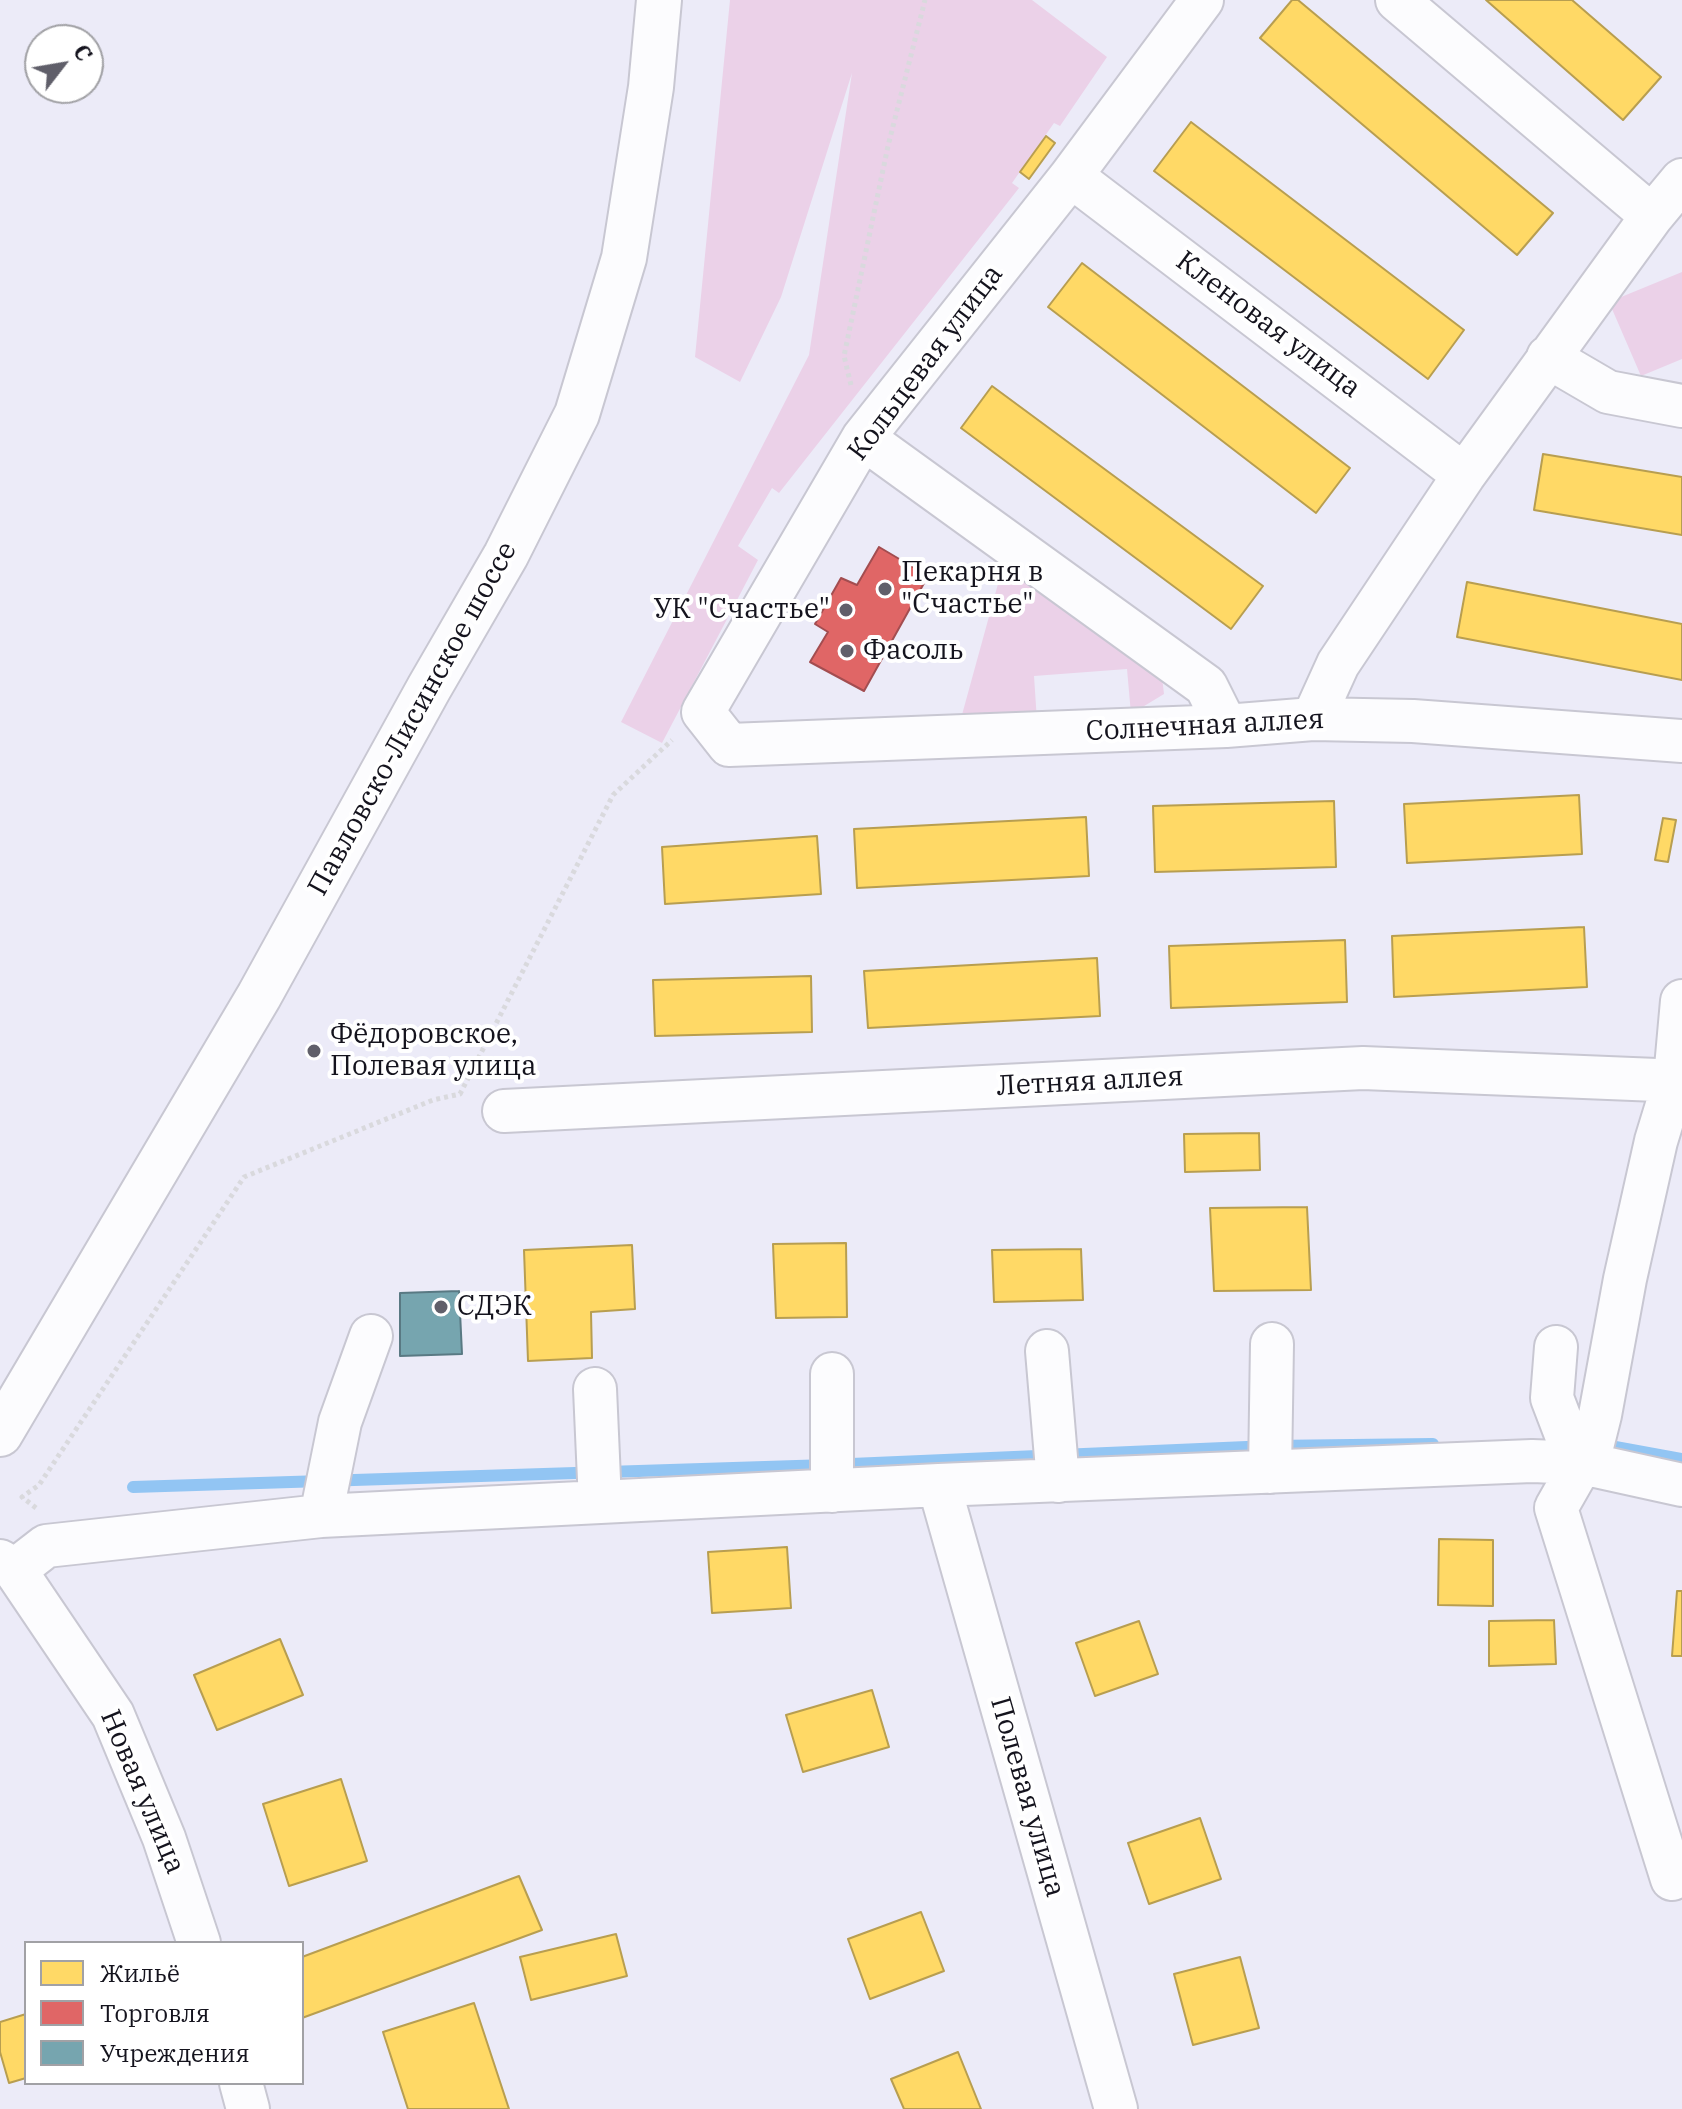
<!DOCTYPE html>
<html>
<head>
<meta charset="utf-8">
<style>
	body { margin:0 }
	#map { position:relative; width:1682px; height:2109px; overflow:hidden; background:#ecebf8; font-family:"IBM Plex Serif",serif }
	canvas { display:block }
	.legend { position:absolute; left:24px; top:1941px; width:280px; height:144px; box-sizing:border-box; background:#fff; border:2px solid #a1a1a5; margin:0; padding:10px 14px; list-style:none; font-size:24px; color:#14131d }
	.legend li { display:flex; align-items:center; gap:16px; height:40px }
	.legend b { width:40px; border:2px solid #a1a1a5 }
	.north { position:absolute; left:24px; top:24px; width:80px; height:80px; box-sizing:border-box; background:#fff; border:2px solid #a1a1a5; border-radius:50%; rotate:59deg; font-size:22px; font-weight:700; line-height:32px; text-align:center; color:#14131d }
	.north::after { content:''; display:block; margin:auto; width:28px; height:36px; background:#605f6a; clip-path:polygon(50% 0,100% 100%,50% 72%,0 100%) }
</style>
</head>
<body>
<div id="map">
<canvas width="1682" height="2109"></canvas>
<ul class="legend">
<li><b style="height:22px;background:#ffd966"></b>Жильё</li>
<li><b style="height:22px;background:#e06666"></b>Торговля</li>
<li><b style="height:22px;background:#76a5af"></b>Учреждения</li>
</ul>
<div class="north">С</div>
</div>
<script>
const c = document.querySelector('canvas').getContext('2d');
c.lineJoin = 'round';
function paint(path, color) {
  c.fillStyle = color;
  c.fill(path, 'evenodd');
}
function poly(rows) {
  const path = new Path2D();
  for (const r of rows) {
    path.moveTo(r[0], r[1]);
    for (let i = 2; i < r.length; i += 2) path.lineTo(r[i], r[i + 1]);
  }
  return path;
}
function trace(path, color, width, dash) {
  c.strokeStyle = color;
  c.lineWidth = width;
  c.lineCap = dash ? 'butt' : 'round';
  c.setLineDash(dash || []);
  c.stroke(path);
}
function label(font, color, halo, rows, align = 'center') {
  c.font = font + ' "IBM Plex Serif",serif';
  c.lineWidth = 8;
  c.setLineDash([]);
  c.textBaseline = 'middle';
  c.strokeStyle = halo;
  c.fillStyle = color;
  for (const [text, x, y, turn = 0] of rows) {
    c.save();
    c.translate(x, y);
    c.rotate((+turn || 0) * Math.PI / 180);
    c.textAlign = isNaN(turn) ? turn : align;
    if (halo) c.strokeText(text, 0, 0);
    c.fillText(text, 0, 0);
    c.restore();
  }
}
const green = poly([
	[730,0,1032,0,1107,57,1060,126,1054,123,1012,183,1019,188,779,493,772,488,738,546,758,560,662,743,621,722,809,355,852,73,781,297,740,382,695,357],
	[1682,272,1682,359,1641,376,1609,302],
	[1004,562,1161,669,1164,694,1131,714,1127,669,1034,676,1037,721,960,722]
]);
const homes = poly([
	[1292,0,1298,0,1553,213,1517,255,1260,38,1292,0],
	[1486,0,1572,0,1661,77,1623,120,1486,0],
	[1191,122,1464,330,1428,379,1154,171,1191,122],
	[1046,136,1055,143,1029,179,1020,172,1046,136],
	[1082,263,1350,468,1316,513,1048,307,1082,263],
	[992,386,1263,586,1231,629,961,428,992,386],
	[1543,454,1682,477,1682,535,1534,510,1543,454],
	[1467,582,1682,624,1682,680,1457,637,1467,582],
	[1579,795,1582,854,1407,863,1404,804,1579,795],
	[1334,801,1336,867,1155,872,1153,806,1334,801],
	[1086,817,1089,876,857,888,854,829,1086,817],
	[1663,818,1676,820,1668,862,1655,860,1663,818],
	[817,836,821,894,665,904,662,847,817,836],
	[1584,927,1587,987,1394,997,1392,936,1584,927],
	[1345,940,1347,1002,1171,1008,1169,946,1345,940],
	[1097,958,1100,1016,868,1028,864,971,1097,958],
	[811,976,812,1032,655,1036,653,980,811,976],
	[1259,1133,1260,1170,1185,1172,1184,1134,1259,1133],
	[1307,1207,1311,1290,1214,1291,1210,1208,1307,1207],
	[846,1243,847,1317,776,1318,773,1244,846,1243],
	[632,1245,635,1309,591,1312,592,1358,528,1361,524,1250,632,1245],
	[1081,1249,1083,1300,994,1302,992,1250,1081,1249],
	[1439,1539,1493,1540,1493,1606,1438,1605,1439,1539],
	[787,1547,791,1608,712,1613,708,1552,787,1547],
	[1677,1591,1682,1591,1682,1656,1672,1656,1677,1591],
	[1554,1620,1556,1664,1489,1666,1489,1621,1554,1620],
	[1139,1621,1158,1674,1095,1696,1076,1643,1139,1621],
	[280,1639,303,1695,217,1730,194,1675,280,1639],
	[872,1690,889,1747,803,1772,786,1715,872,1690],
	[341,1779,367,1861,289,1886,263,1804,341,1779],
	[1200,1818,1221,1879,1149,1904,1128,1843,1200,1818],
	[519,1876,542,1930,302,2018,302,1957,519,1876],
	[921,1912,944,1971,870,1999,848,1939,921,1912],
	[616,1934,627,1976,531,2000,520,1957,616,1934],
	[1240,1957,1259,2028,1193,2045,1174,1974,1240,1957],
	[474,2003,509,2109,408,2109,383,2032,474,2003],
	[26,2014,26,2078,9,2083,0,2052,0,2022,26,2014],
	[958,2052,981,2109,904,2109,891,2079,958,2052]
]);
const shops = poly([
	[879,547,928,576,864,691,810,662,828,632,815,624,841,578,857,585,879,547]
]);
const public = poly([
	[459,1291,462,1354,400,1356,400,1293,459,1291]
]);
const stream = poly([
	[1599,1444,1682,1459],
	[133,1487,828,1465,1270,1446,1433,1444]
]);
const path = poly([
	[851,385,844,356,888,146,925,0],
	[36,1508,22,1497,39,1485,244,1177,433,1100,460,1094,613,795,672,740]
]);
const minor = poly([
	[1202,0,1071,176,863,438,703,712,729,745,1226,726,1313,719,1413,721,1682,741],
	[1397,0,1652,216],
	[1071,176,1464,475],
	[1548,357,1608,392,1682,406],
	[863,438,1206,686,1226,726],
	[1313,719,1338,664,1464,475,1652,216,1682,180],
	[504,1111,1363,1068,1682,1081],
	[1556,1347,1552,1398,1565,1432,1582,1463],
	[1047,1351,1058,1481],
	[595,1389,600,1502],
	[1270,1472,1272,1344],
	[939,1485,1116,2109],
	[832,1491,832,1374],
	[321,1516,340,1422,371,1336],
	[0,1561,15,1570,113,1715,164,1838,199,1943],
	[15,1570,46,1546,321,1516,939,1485,1532,1461,1582,1463,1682,1485],
	[1672,1879,1556,1508,1593,1443,1600,1415,1625,1279,1656,1141,1675,1079,1682,1001],
	[241,2083,248,2109]
]);
const major = poly([
	[0,1434,259,996,429,688,506,555,577,414,624,258,651,87,659,0]
]);
const markers = [
	[885,589,8,"#605f6a"],
	[846,610,8,"#605f6a"],
	[847,651,8,"#605f6a"],
	[314,1051,8,"#605f6a"],
	[441,1307,8,"#605f6a"]
];
const streetNames = [
	["Кленовая улица",1268,325,37],
	["Кольцевая улица",926,363,-53],
	["Павловско-Лисинское шоссе",413,719,-61],
	["Солнечная аллея",1205,726,-3],
	["Летняя аллея",1090,1082,-3],
	["Новая улица",142,1792,67],
	["Полевая улица",1027,1797,74]
];
const poiNames = [
	["Пекарня в",901,573],
	["\"Счастье\"",901,605],
	["УК \"Счастье\"",830,610,"right"],
	["Фасоль",863,651],
	["Фёдоровское,",330,1035],
	["Полевая улица",330,1067],
	["СДЭК",457,1307]
];
paint(green, '#ebd1e8');
paint(homes, '#ffd966');
trace(homes, '#b89e50', 2);
paint(shops, '#e06666');
trace(shops, '#a34d50', 2);
paint(public, '#76a5af');
trace(public, '#597983', 2);
trace(stream, '#92c5f3', 12);
trace(minor, '#c8c7d2', 46);
trace(major, '#c8c7d2', 48);
trace(path, '#d9d9dd', 5, [4, 4]);
trace(minor, '#fcfcfe', 42);
trace(major, '#fcfcfe', 44);
for (const [x, y, r, color] of markers) {
  const dot = new Path2D();
  dot.arc(x, y, r, 0, 2 * Math.PI);
  c.fillStyle = color;
  c.fill(dot);
  trace(dot, '#fff', 3);
}
label('28px', '#14131d', '#fff', streetNames);
label('28px', '#14131d', '#fff', poiNames, 'left');
</script>
</body>
</html>
